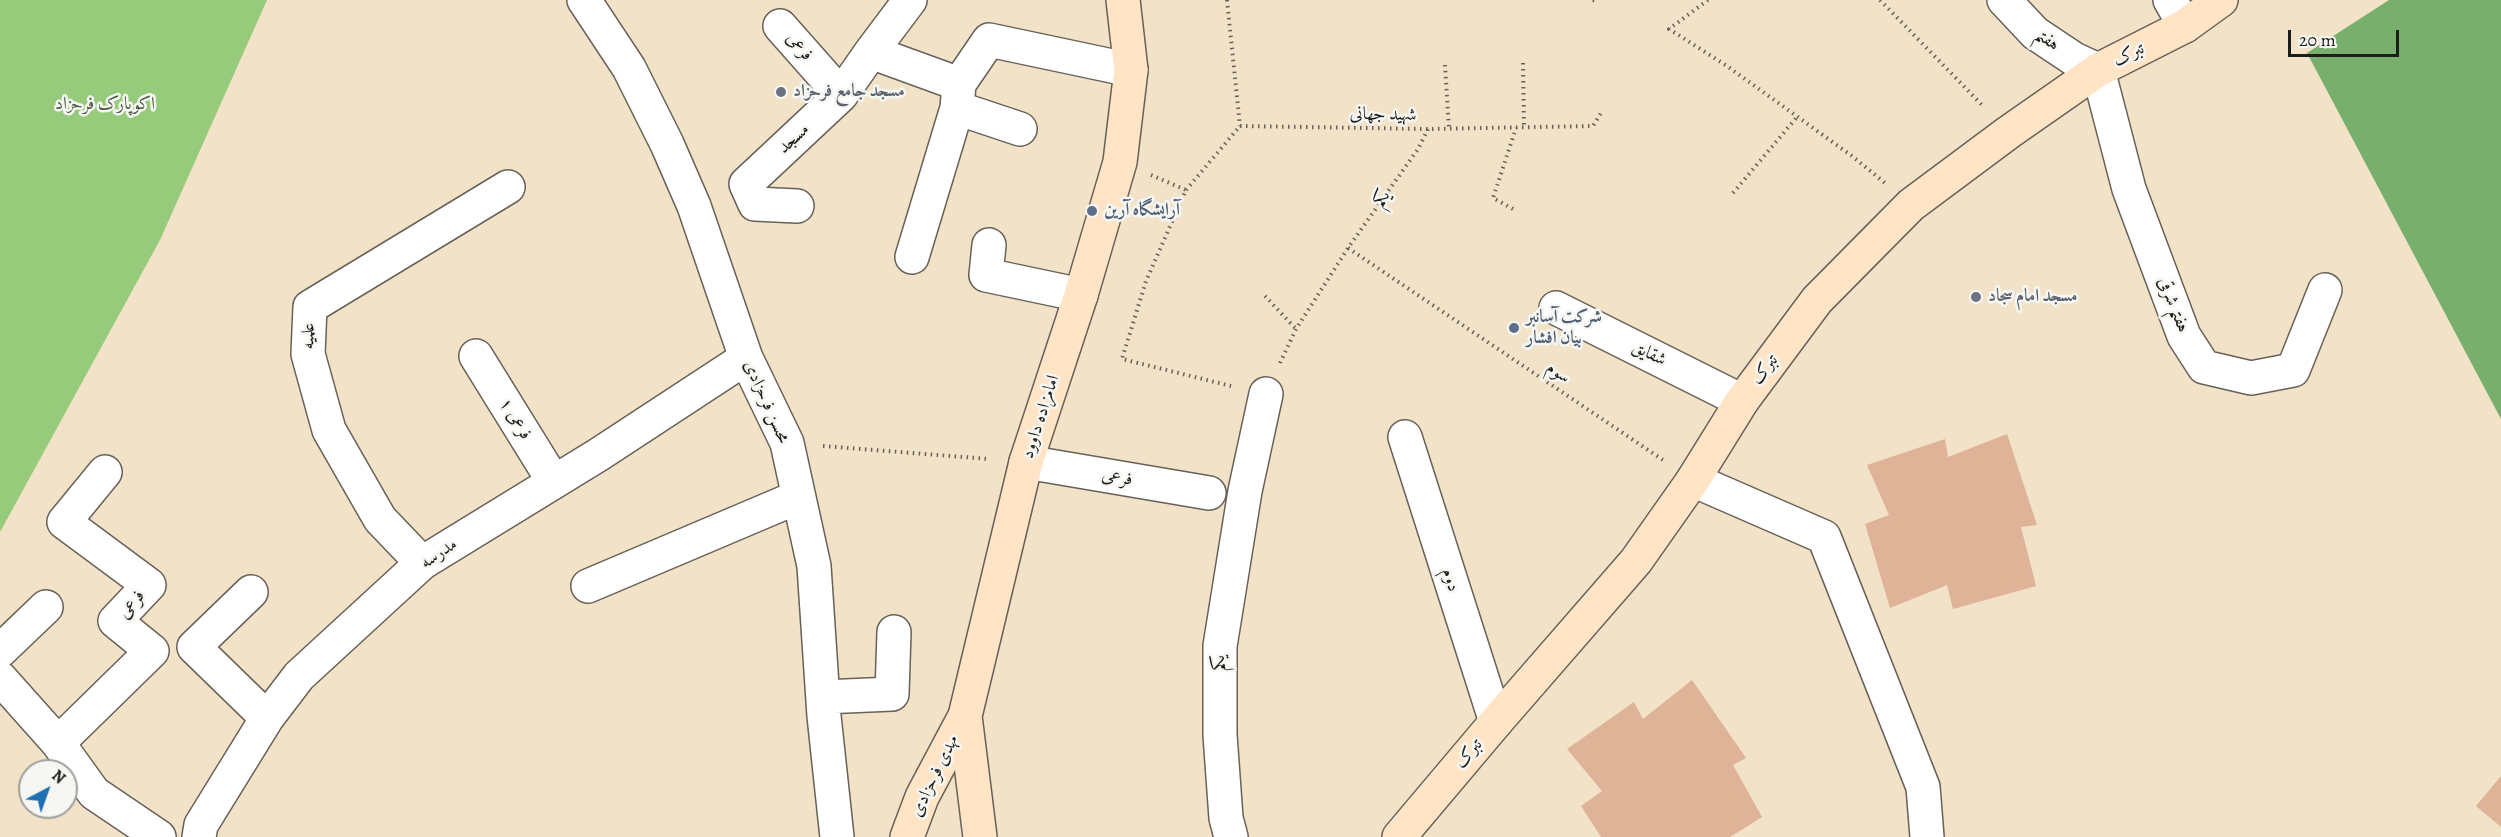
<!DOCTYPE html>
<html>
<head>
<meta charset="utf-8">
<style>
	body { margin:0 }
	#map { position:relative; width:2501px; height:837px; overflow:hidden; background:#f1e2c8; font-family:Alegreya,serif }
	canvas { display:block }
	.north { position:absolute; left:18px; top:759px; width:60px; height:60px; box-sizing:border-box; background:#f6f6f2; border:2px solid #9f9f9c; border-radius:50%; rotate:41deg; font-size:16px; font-weight:700; line-height:24px; text-align:center; color:#1c1c1c }
	.north::after { content:''; display:block; margin:auto; width:21px; height:27px; background:#1f6fb2; clip-path:polygon(50% 0,100% 100%,50% 72%,0 100%) }
	.scale { position:absolute; left:2288px; top:30px; width:111px; height:27px; box-sizing:border-box; border:3px solid #1c1c1c; border-top:0; padding-left:8px; font-size:18px; line-height:21px; white-space:nowrap; color:#1c1c1c; -webkit-text-stroke:4px #f6f6f2; paint-order:stroke }
</style>
</head>
<body>
<div id="map">
<canvas width="2501" height="837"></canvas>
<div class="north">N</div>
<div class="scale">20 m</div>
</div>
<script>
const c = document.querySelector('canvas').getContext('2d');
c.lineJoin = 'round';
function paint(path, color) {
  c.fillStyle = color;
  c.fill(path, 'evenodd');
}
function poly(rows) {
  const path = new Path2D();
  for (const r of rows) {
    path.moveTo(r[0], r[1]);
    for (let i = 2; i < r.length; i += 2) path.lineTo(r[i], r[i + 1]);
  }
  return path;
}
function trace(path, color, width, dash) {
  c.strokeStyle = color;
  c.lineWidth = width;
  c.lineCap = dash ? 'butt' : 'round';
  c.setLineDash(dash || []);
  c.stroke(path);
}
function label(font, color, halo, rows, align = 'center') {
  c.font = font + ' Alegreya,Amiri,serif';
  c.lineWidth = 5;
  c.setLineDash([]);
  c.textBaseline = 'middle';
  c.strokeStyle = halo;
  c.fillStyle = color;
  for (const [text, x, y, turn = 0] of rows) {
    c.save();
    c.translate(x, y);
    c.rotate((+turn || 0) * Math.PI / 180);
    c.textAlign = isNaN(turn) ? turn : align;
    if (halo) c.strokeText(text, 0, 0);
    c.fillText(text, 0, 0);
    c.restore();
  }
}
const green = poly([
	[0,0,267,0,160,240,0,532]
]);
const forest = poly([
	[2389,0,2501,0,2501,419,2307,53]
]);
const building = poly([
	[2007,434,2037,525,2021,527,2036,586,1953,609,1947,585,1890,608,1865,524,1889,515,1867,465,1945,439,1948,457],
	[1692,680,1746,758,1733,765,1762,817,1730,837,1601,837,1581,806,1602,791,1567,749,1634,702,1643,719],
	[2501,776,2501,827,2476,806]
]);
const path = poly([
	[1227,0,1240,126],
	[1593,0,1595,1],
	[1708,0,1669,29,1727,66,1852,156,1885,183],
	[1880,0,1983,106],
	[1523,63,1524,128],
	[1445,65,1449,129],
	[1240,126,1428,129,1593,126,1601,113],
	[1151,175,1186,190,1146,281,1122,359,1231,386],
	[1186,190,1240,126],
	[1733,193,1797,117],
	[1513,209,1493,198,1516,128],
	[1348,248,1663,460],
	[1265,296,1296,329],
	[1280,363,1296,329,1348,248,1418,149,1428,129],
	[823,446,989,459]
]);
const street = poly([
	[584,0,629,68,667,144,694,206,746,358,787,443,814,566,824,716,837,837],
	[2004,0,2035,33,2074,59,2098,70,2129,189,2184,336,2204,367,2251,378,2293,370,2325,290],
	[2170,0,2185,26],
	[780,26,841,95],
	[871,52,910,0],
	[959,84,989,40,1131,70],
	[797,206,755,204,746,184,841,95,871,52,959,84,957,108,1020,129],
	[989,245,986,275,1081,295],
	[912,257,957,108],
	[1556,308,1742,401],
	[476,356,554,482],
	[1405,437,1496,722],
	[1026,462,1209,493],
	[1693,480,1824,537,1923,787,1927,837],
	[422,563,380,519,329,430,308,354,310,307,508,187],
	[588,586,798,497],
	[251,592,194,647,267,718],
	[0,651,46,607],
	[0,678,58,743,94,793,159,837],
	[823,697,892,694,894,632],
	[58,743,152,651,115,621,149,585,64,522,105,472],
	[199,837,201,825,267,718,299,676,422,563,598,455,746,358],
	[1231,837,1226,818,1220,735,1220,646,1245,491,1266,394]
]);
const secondary = poly([
	[907,837,922,797,965,716],
	[980,837,965,716,1026,462,1081,295,1120,162,1131,70,1123,0],
	[1399,837,1496,722,1636,561,1693,480,1742,401,1817,300,1911,205,2009,132,2098,70,2185,26,2221,0]
]);
const markers = [
	[781,92,6,"#6b7280"],
	[1092,211,6,"#5c6f8a"],
	[1976,297,6,"#6b7280"],
	[1514,328,6,"#5c6f8a"]
];
const streetNames = [
	["هفتم",2047,40,35],
	["فرعی",799,47,49],
	["تبرک",2129,55,-27],
	["شهید جهانی",1383,115,1],
	["مسجد",794,139,-43],
	["یکم",1382,199,-55],
	["هفتم شرقی",2173,305,68],
	["علمیه",309,336,-89],
	["شقایق",1649,354,26],
	["تبرک",1765,370,-53],
	["سوم",1558,373,34],
	["محسن فرحزادی",766,402,66],
	["امامزاده داوود",1041,417,-72],
	["فرعی ۱",515,419,58],
	["فرعی",1117,478,10],
	["مدرسه",439,554,-34],
	["دوم",1450,580,72],
	["فرعی",132,605,-52],
	["یکم",1220,663,-90],
	["تبرک",1469,754,-50],
	["مهدی فرحزادی",935,776,-64]
];
const worshipNames = [
	["مسجد جامع فرحزاد",793,92],
	["مسجد امام سجاد",1988,297]
];
const parkNames = [
	["اکوپارک فرحزاد",105,105]
];
const serviceNames = [
	["آرایشگاه آرین",1104,211],
	["شرکت آسانبر",1526,318],
	["بیان افشار",1526,339]
];
paint(green, '#97cb7c');
paint(forest, '#79af6c');
paint(building, '#deb398');
trace(street, '#676158', 36);
trace(secondary, '#676158', 36);
trace(path, '#676158', 4, [1.5, 4.5]);
trace(street, '#fff', 33);
trace(secondary, '#ffe4c6', 33);
for (const [x, y, r, color] of markers) {
  const dot = new Path2D();
  dot.arc(x, y, r, 0, 2 * Math.PI);
  c.fillStyle = color;
  c.fill(dot);
  trace(dot, '#f6f6f2', 2);
}
label('18px', '#1c1c1c', '#f6f6f2', streetNames);
label('bold 18px', '#5b616d', '#f6f6f2', worshipNames, 'left');
label('18px', '#47593e', '#f6f6f2', parkNames);
label('bold 18px', '#4e5e75', '#f6f6f2', serviceNames, 'left');
</script>
</body>
</html>
